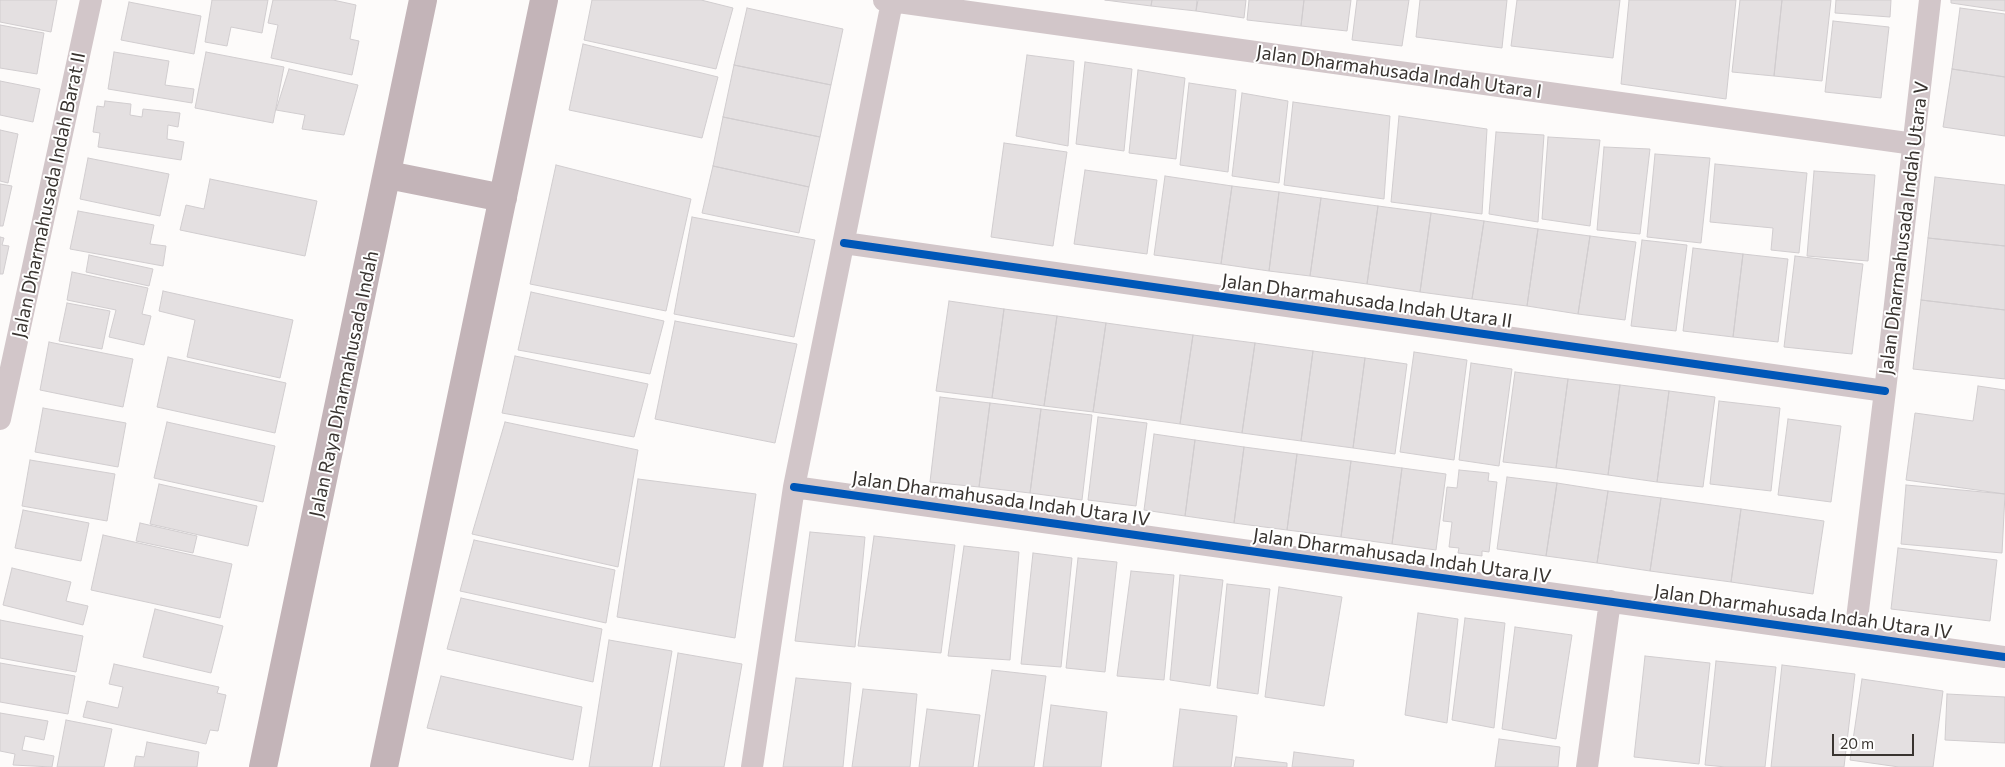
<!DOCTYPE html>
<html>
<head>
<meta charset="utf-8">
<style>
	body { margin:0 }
	#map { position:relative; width:2005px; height:767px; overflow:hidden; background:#fdfbfa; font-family:Commissioner,sans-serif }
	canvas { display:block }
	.scale { position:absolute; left:1832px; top:734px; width:82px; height:22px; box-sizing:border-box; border:2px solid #393430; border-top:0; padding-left:6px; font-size:15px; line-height:18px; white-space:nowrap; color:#393430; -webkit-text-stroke:4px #fff; paint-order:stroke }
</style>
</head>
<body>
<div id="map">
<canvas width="2005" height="767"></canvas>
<div class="scale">20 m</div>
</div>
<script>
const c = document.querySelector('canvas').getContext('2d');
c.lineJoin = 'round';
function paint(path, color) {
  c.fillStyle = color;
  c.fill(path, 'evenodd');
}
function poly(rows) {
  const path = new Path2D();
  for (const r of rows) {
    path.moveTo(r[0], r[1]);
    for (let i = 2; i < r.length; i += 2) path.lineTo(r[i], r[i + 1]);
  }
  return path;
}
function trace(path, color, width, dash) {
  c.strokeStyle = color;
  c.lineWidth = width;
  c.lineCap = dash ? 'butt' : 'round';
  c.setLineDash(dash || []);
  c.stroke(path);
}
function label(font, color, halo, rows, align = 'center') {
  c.font = font + ' Commissioner,sans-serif';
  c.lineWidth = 4;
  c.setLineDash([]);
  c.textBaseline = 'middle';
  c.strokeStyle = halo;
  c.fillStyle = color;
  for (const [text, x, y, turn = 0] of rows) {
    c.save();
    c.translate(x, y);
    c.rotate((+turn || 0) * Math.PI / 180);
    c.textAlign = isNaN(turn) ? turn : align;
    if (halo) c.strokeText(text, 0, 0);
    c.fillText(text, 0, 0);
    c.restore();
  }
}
const building = poly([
	[0,0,57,0,51,32,0,22,0,0],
	[212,0,268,0,262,33,231,27,227,46,205,42,212,0],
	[273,0,333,0,356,5,350,39,359,41,352,75,271,58,278,25,268,23,273,0],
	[592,0,701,0,733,8,716,69,584,40,592,0],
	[1105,0,1152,0,1151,6,1105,0],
	[1152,0,1197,0,1196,11,1151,6,1152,0],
	[1198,0,1246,0,1244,18,1196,11,1198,0],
	[1249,0,1304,0,1301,26,1247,20,1249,0],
	[1304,0,1351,0,1347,31,1301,26,1304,0],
	[1357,0,1409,0,1402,46,1352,40,1357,0],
	[1420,0,1507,0,1502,48,1416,37,1420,0],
	[1517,0,1620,0,1613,58,1511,46,1517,0],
	[1629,0,1736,0,1726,99,1621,84,1629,0],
	[1740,0,1782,0,1774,76,1732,72,1740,0],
	[1782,0,1831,0,1822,81,1774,76,1782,0],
	[1836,0,1891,0,1890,17,1835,13,1836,0],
	[1951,0,2005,0,2005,11,1951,3,1951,0],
	[129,2,201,16,194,54,121,40,129,2],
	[747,8,843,29,831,85,734,65,747,8],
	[1960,8,2005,14,2005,77,1952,69,1960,8],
	[1833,21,1889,27,1881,98,1825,92,1833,21],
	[0,25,44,33,37,74,0,68,0,25],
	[583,44,718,77,702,138,569,110,583,44],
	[114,52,169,61,165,85,194,89,192,103,108,89,114,52],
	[206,52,284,67,273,123,195,108,206,52],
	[1027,55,1074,61,1068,146,1016,136,1027,55],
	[1085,62,1132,69,1124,151,1076,144,1085,62],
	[734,65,831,85,820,137,723,117,734,65],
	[289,69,358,85,344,135,302,129,305,115,276,110,289,69],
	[1952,69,2005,77,2005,136,1943,127,1952,69],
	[1138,70,1185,78,1176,159,1129,153,1138,70],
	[0,81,40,89,33,122,0,115,0,81],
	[1189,83,1236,90,1228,172,1180,165,1189,83],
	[1242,93,1288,101,1279,183,1232,176,1242,93],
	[105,101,131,104,130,115,142,117,143,109,180,113,178,127,168,125,167,139,184,142,181,160,98,147,100,133,93,132,97,106,104,107,105,101],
	[1293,102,1390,116,1384,199,1284,185,1293,102],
	[1399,116,1487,129,1482,214,1391,202,1399,116],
	[723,117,820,137,809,187,713,166,723,117],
	[0,130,18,134,8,183,0,181,0,130],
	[1496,132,1544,135,1538,222,1489,214,1496,132],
	[1548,137,1600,140,1590,226,1542,219,1548,137],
	[1004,143,1067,152,1053,246,991,237,1004,143],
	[1604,147,1650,149,1640,234,1597,230,1604,147],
	[1655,154,1710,158,1701,243,1647,237,1655,154],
	[88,158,169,174,160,216,80,199,88,158],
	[1715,164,1807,173,1799,253,1771,250,1773,228,1710,222,1715,164],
	[556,165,691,199,666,311,530,284,556,165],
	[713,166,809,187,799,233,702,213,713,166],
	[1085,170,1157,180,1147,254,1074,244,1085,170],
	[1814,171,1875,175,1868,261,1807,256,1814,171],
	[1165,176,1232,186,1221,264,1154,255,1165,176],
	[1935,177,2005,185,2005,246,1928,238,1935,177],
	[210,179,317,201,305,256,180,230,186,205,204,209,210,179],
	[0,184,12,186,3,226,0,226,0,184],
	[1232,186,1279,192,1269,271,1221,264,1232,186],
	[1279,192,1321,198,1310,276,1269,271,1279,192],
	[1321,198,1378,206,1367,284,1310,276,1321,198],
	[1378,206,1431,213,1420,292,1367,284,1378,206],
	[78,211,154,225,150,244,166,246,163,266,70,249,78,211],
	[1431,213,1484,221,1472,299,1420,292,1431,213],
	[692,217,815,240,794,337,674,314,692,217],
	[1484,221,1538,229,1527,306,1472,299,1484,221],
	[1538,229,1590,236,1578,314,1527,306,1538,229],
	[1590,236,1636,242,1625,320,1578,314,1590,236],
	[0,237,4,238,2,245,9,246,3,274,0,274,0,237],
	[1928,238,2005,246,2005,310,1921,300,1928,238],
	[1642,240,1687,245,1676,331,1631,326,1642,240],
	[1693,248,1743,254,1733,337,1683,331,1693,248],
	[1743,254,1788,259,1778,342,1733,337,1743,254],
	[89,255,153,269,149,286,86,272,89,255],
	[1795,256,1863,264,1852,354,1784,347,1795,256],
	[72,272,148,288,142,314,151,316,144,345,109,337,116,310,67,300,72,272],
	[163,291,293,320,280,378,187,357,195,320,159,311,163,291],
	[531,292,664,321,650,374,518,350,531,292],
	[1921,300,2005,310,2005,379,1913,369,1921,300],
	[949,301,1004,309,992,398,936,391,949,301],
	[67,303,110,311,102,349,59,341,67,303],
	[1004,309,1057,316,1044,406,992,398,1004,309],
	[1057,316,1106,323,1093,412,1044,406,1057,316],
	[675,321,797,344,775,443,655,419,675,321],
	[1106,323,1193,335,1180,424,1093,412,1106,323],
	[1193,335,1255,343,1242,433,1180,424,1193,335],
	[49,342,133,359,123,407,40,390,49,342],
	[1255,343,1313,351,1301,441,1242,433,1255,343],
	[1313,351,1365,358,1353,448,1301,441,1313,351],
	[1414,352,1467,360,1454,460,1400,452,1414,352],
	[515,356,648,384,634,437,502,413,515,356],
	[168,357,286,383,275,433,157,407,168,357],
	[1365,358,1407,364,1395,454,1353,448,1365,358],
	[1471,363,1512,369,1499,466,1459,460,1471,363],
	[1515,372,1568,379,1556,468,1503,462,1515,372],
	[1568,379,1620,385,1608,475,1556,468,1568,379],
	[1620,385,1669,391,1657,482,1608,475,1620,385],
	[1978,386,2005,390,2005,494,1906,480,1915,413,1973,421,1978,386],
	[1669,391,1715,397,1703,487,1657,482,1669,391],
	[940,397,990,403,979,487,930,482,940,397],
	[1719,401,1780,408,1771,491,1710,484,1719,401],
	[990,403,1041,409,1030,493,979,487,990,403],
	[43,408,126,423,118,467,35,452,43,408],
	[1041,409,1092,415,1082,500,1030,493,1041,409],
	[1098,417,1147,423,1136,506,1088,500,1098,417],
	[1788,419,1841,426,1831,502,1778,495,1788,419],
	[167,422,275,446,263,502,154,478,167,422],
	[505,422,638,450,618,567,472,534,505,422],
	[1154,434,1195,440,1185,516,1144,510,1154,434],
	[1195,440,1244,447,1234,523,1185,516,1195,440],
	[1244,447,1297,454,1287,530,1234,523,1244,447],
	[1297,454,1351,461,1341,537,1287,530,1297,454],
	[30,460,115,474,107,521,22,506,30,460],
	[1351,461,1402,468,1392,544,1341,537,1351,461],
	[1402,468,1446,474,1436,550,1392,544,1402,468],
	[1459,470,1489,473,1488,481,1497,482,1489,552,1482,551,1482,556,1458,553,1459,548,1449,547,1452,522,1443,521,1447,487,1457,488,1459,470],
	[1507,477,1557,483,1546,556,1497,549,1507,477],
	[638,479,756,494,735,638,617,617,638,479],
	[1557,483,1608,491,1597,563,1546,556,1557,483],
	[159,484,257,506,248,546,150,524,159,484],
	[1906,485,2005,494,2002,553,1901,544,1906,485],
	[1608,491,1661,498,1650,571,1597,563,1608,491],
	[1661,498,1741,509,1731,582,1650,571,1661,498],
	[1741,509,1824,521,1813,594,1731,582,1741,509],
	[23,510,89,523,81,561,15,548,23,510],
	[140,523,197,536,193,553,136,541,140,523],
	[810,532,865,537,855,647,795,641,810,532],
	[103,535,232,564,220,618,91,590,103,535],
	[874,536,955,545,941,653,858,646,874,536],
	[474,540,615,570,606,623,460,591,474,540],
	[964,546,1019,552,1010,660,948,656,964,546],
	[1898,548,1997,560,1990,621,1891,609,1898,548],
	[1033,553,1072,558,1061,667,1021,664,1033,553],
	[1078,558,1117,562,1105,672,1066,668,1078,558],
	[12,568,71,582,66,601,88,606,83,625,3,605,12,568],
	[1131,571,1174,575,1164,680,1117,676,1131,571],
	[1180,575,1223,580,1210,686,1170,680,1180,575],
	[1227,584,1270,589,1258,694,1217,688,1227,584],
	[1279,587,1342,597,1324,706,1265,697,1279,587],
	[461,598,602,629,593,682,447,649,461,598],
	[155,609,223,626,211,673,143,657,155,609],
	[1418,613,1458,619,1447,723,1405,715,1418,613],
	[1465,618,1505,623,1494,728,1452,720,1465,618],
	[0,620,83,636,76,672,0,658,0,620],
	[1515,627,1572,635,1556,739,1502,729,1515,627],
	[609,640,672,651,652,767,589,767,609,640],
	[678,653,742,664,724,767,660,767,678,653],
	[1645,656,1710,663,1699,764,1634,757,1645,656],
	[1716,661,1776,667,1765,767,1726,767,1705,765,1716,661],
	[0,663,75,676,68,714,0,702,0,663],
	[114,664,219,687,217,693,226,695,218,731,210,730,206,744,83,717,87,701,118,708,123,687,109,684,114,664],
	[1782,665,1855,674,1844,767,1771,767,1782,665],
	[992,670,1046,676,1034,767,978,767,992,670],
	[441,676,582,707,573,760,427,728,441,676],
	[796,678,851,683,843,767,783,767,796,678],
	[1862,679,1943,691,1933,767,1899,767,1850,760,1862,679],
	[863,689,917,694,910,767,852,767,863,689],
	[1947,694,2005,697,2005,743,1945,740,1947,694],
	[1051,705,1107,712,1101,767,1043,767,1051,705],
	[927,709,980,715,973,767,919,767,927,709],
	[1180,709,1237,716,1231,767,1173,767,1180,709],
	[0,713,48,721,44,740,25,736,22,750,54,756,52,767,13,765,15,754,0,751,0,713],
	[66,720,112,729,104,767,57,767,66,720],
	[1499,739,1560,747,1558,767,1495,767,1499,739],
	[147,742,199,752,197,767,134,767,136,756,144,757,147,742],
	[1294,752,1354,760,1353,767,1292,767,1294,752],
	[1236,757,1287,763,1287,767,1234,767,1236,757]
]);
const minor = poly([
	[884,0,1914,144],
	[844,243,1885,391],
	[0,419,91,0],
	[794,487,2005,657],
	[1855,635,1885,391,1930,0],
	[752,767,794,487,892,2],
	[1587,767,1610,601]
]);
const primary = poly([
	[388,175,503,198],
	[263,767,423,0],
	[384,767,544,0]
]);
const cycleway = poly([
	[844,243,1885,391],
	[794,487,2005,657]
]);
const streetNames = [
	["Jalan Dharmahusada Indah Utara I",1399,72,8],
	["Jalan Dharmahusada Indah Barat II",49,195,-78],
	["Jalan Dharmahusada Indah Utara V",1904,228,-83],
	["Jalan Dharmahusada Indah Utara II",1367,301,8],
	["Jalan Raya Dharmahusada Indah",344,384,-78],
	["Jalan Dharmahusada Indah Utara IV",1001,499,8],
	["Jalan Dharmahusada Indah Utara IV",1402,556,8],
	["Jalan Dharmahusada Indah Utara IV",1803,612,8]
];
paint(building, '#e4e0e1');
trace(building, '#d1cdcf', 1);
trace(minor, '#d2c6c9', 22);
trace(primary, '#c3b4b8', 28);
trace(cycleway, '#0057b8', 8);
label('19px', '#393430', '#fff', streetNames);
</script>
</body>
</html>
